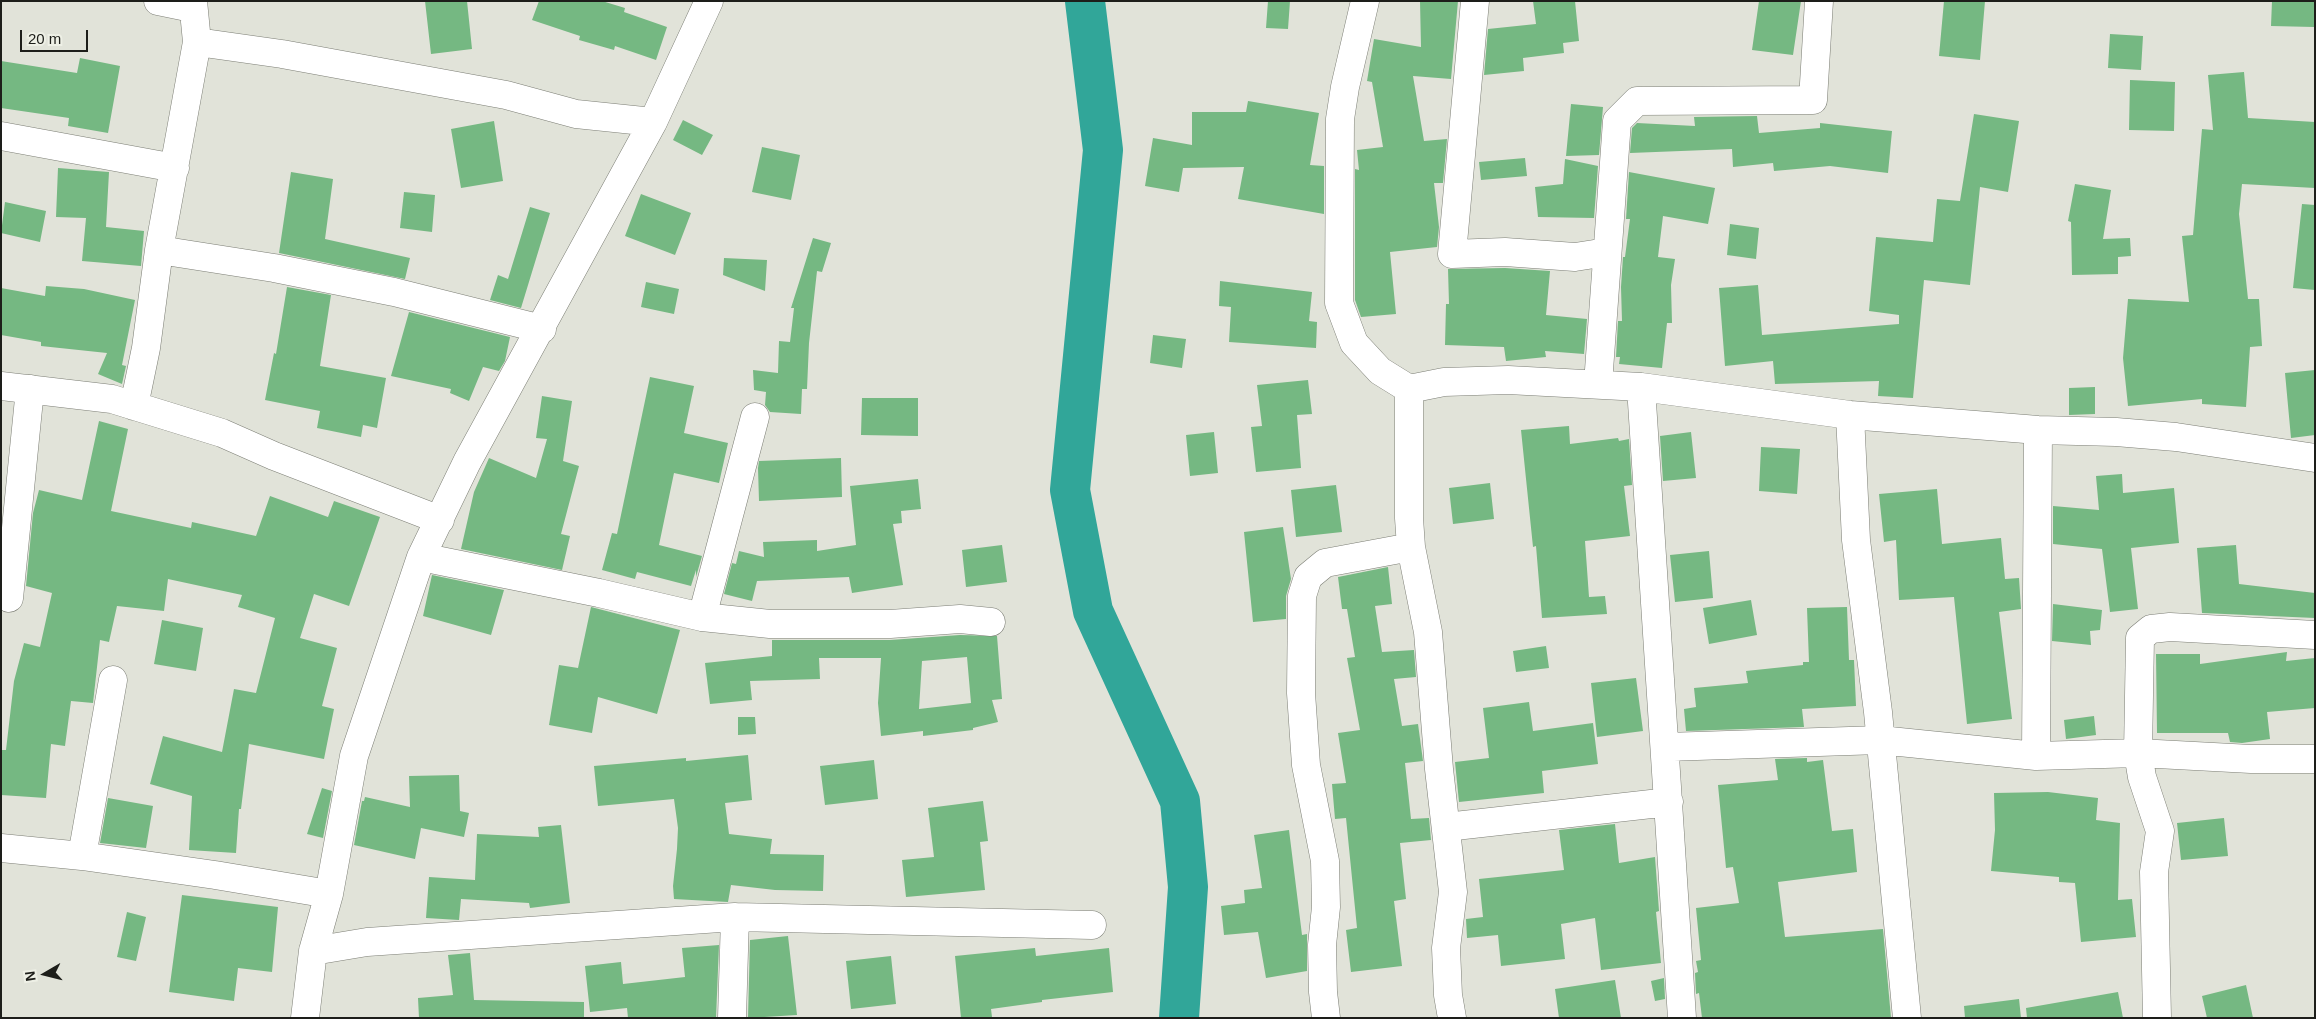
<!DOCTYPE html>
<html>
<head>
<meta charset="utf-8">
<style>
	body { margin:0 }
	#map { position:relative; width:2316px; height:1019px; overflow:hidden; background:#e1e3d9; font-family:Helvetica,sans-serif }
	canvas { display:block }
	.frame { position:absolute; inset:0; border:2px solid #1d1e1a; pointer-events:none }
	.north { position:absolute; left:20px; top:949px; width:50px; height:50px; -webkit-text-stroke:4px #eef0e6; paint-order:stroke; rotate:262deg; font-size:14px; font-weight:700; line-height:20px; text-align:center; color:#1d1e1a }
	.north::after { content:''; display:block; margin:auto; width:18px; height:22px; background:#1d1e1a; clip-path:polygon(50% 0,100% 100%,50% 72%,0 100%) }
	.scale { position:absolute; left:20px; top:30px; width:68px; height:22px; box-sizing:border-box; border:2px solid #1d1e1a; border-top:0; padding-left:6px; font-size:15px; line-height:18px; white-space:nowrap; color:#1d1e1a; -webkit-text-stroke:4px #eef0e6; paint-order:stroke }
</style>
</head>
<body>
<div id="map">
<canvas width="2316" height="1019"></canvas>
<div class="frame"></div>
<div class="north">N</div>
<div class="scale">20 m</div>
</div>
<script>
const c = document.querySelector('canvas').getContext('2d');
c.lineJoin = 'round';
function poly(rows) {
  const path = new Path2D();
  for (const r of rows) {
    path.moveTo(r[0], r[1]);
    for (let i = 2; i < r.length; i += 2) path.lineTo(r[i], r[i + 1]);
  }
  return path;
}
function trace(path, color, width, dash) {
  c.strokeStyle = color;
  c.lineWidth = width;
  c.lineCap = dash ? 'butt' : 'round';
  c.setLineDash(dash || []);
  c.stroke(path);
}
function paint(path, color) {
  c.fillStyle = color;
  c.fill(path, 'evenodd');
}
const river = poly([
	[1085,1,1103,150,1070,490,1093,611,1180,801,1188,887,1179,1018]
]);
const building = poly([
	[425,1,467,1,472,49,431,54],
	[539,1,602,1,625,8,624,12,667,27,656,60,615,46,614,50,579,40,580,36,532,20],
	[1268,1,1290,1,1288,29,1266,28],
	[1420,1,1458,1,1451,79,1413,76,1424,141,1447,139,1443,183,1434,183,1439,227,1437,247,1390,252,1396,314,1361,317,1355,300,1355,169,1359,170,1357,150,1383,147,1372,82,1367,81,1374,39,1421,47],
	[1533,1,1575,1,1579,41,1563,43,1564,53,1523,58,1524,71,1484,75,1488,29,1536,24],
	[1759,1,1801,1,1793,55,1752,50],
	[1944,1,1985,1,1980,60,1939,56],
	[2272,1,2314,1,2314,27,2271,26],
	[2110,34,2143,36,2141,70,2108,68],
	[80,58,120,66,108,133,68,126,69,118,1,108,1,61,77,73],
	[2244,72,2248,118,2315,122,2315,188,2242,184,2239,214,2248,299,2259,299,2262,346,2250,347,2246,407,2202,404,2202,399,2128,406,2123,358,2128,299,2189,302,2182,236,2193,235,2202,129,2213,130,2208,75],
	[2130,80,2175,82,2174,131,2129,130],
	[1248,101,1319,113,1310,165,1324,166,1324,214,1238,199,1244,167,1183,168,1179,192,1145,186,1153,138,1192,145,1192,112,1246,112],
	[1571,104,1603,107,1599,155,1566,156],
	[1974,114,2019,121,2008,192,1980,187,1970,285,1924,280,1913,398,1878,396,1879,381,1775,384,1773,361,1725,366,1719,288,1758,285,1762,335,1899,324,1899,315,1869,311,1876,237,1933,242,1937,199,1960,201],
	[1757,116,1759,133,1820,128,1820,123,1892,131,1888,173,1830,166,1774,171,1773,163,1733,167,1732,149,1630,153,1632,128,1637,123,1695,126,1694,117],
	[683,120,713,135,702,155,673,140],
	[494,121,503,181,461,188,451,129],
	[762,147,800,155,791,200,752,192],
	[1525,158,1527,176,1481,180,1479,162],
	[1565,159,1598,166,1594,218,1538,217,1535,187,1563,184],
	[58,168,109,172,106,227,144,231,141,266,82,261,86,218,56,217],
	[291,172,333,179,325,239,410,258,405,279,279,253],
	[1629,172,1715,188,1708,224,1663,216,1658,257,1675,259,1671,285,1672,323,1667,323,1662,368,1619,364,1620,357,1616,357,1618,321,1622,321,1621,287,1623,257,1625,257,1630,219,1626,219],
	[2075,184,2111,190,2103,239,2130,238,2131,256,2118,257,2118,274,2072,275,2071,222,2068,221],
	[404,192,435,195,432,232,400,228],
	[641,194,691,213,675,255,625,236],
	[5,202,46,211,40,242,1,233],
	[2302,204,2315,205,2315,290,2293,288],
	[530,207,550,213,521,308,490,300,498,275,508,279],
	[1730,224,1759,228,1756,259,1727,255],
	[813,238,831,243,822,272,817,271,809,343,807,389,802,389,801,414,770,412,765,405,766,392,754,390,753,370,778,373,779,341,790,342,794,308,791,308],
	[724,258,767,260,765,291,723,275],
	[1505,268,1550,271,1546,315,1587,319,1584,354,1545,351,1546,357,1506,361,1504,347,1445,345,1446,304,1449,304,1448,269],
	[1220,281,1312,292,1309,321,1317,322,1316,348,1229,342,1231,307,1219,306],
	[646,282,679,289,674,314,641,307],
	[46,286,84,289,135,300,122,365,126,366,122,384,98,374,107,353,41,346,41,342,1,335,1,288,45,296],
	[287,287,331,295,320,366,386,378,377,428,363,425,361,437,317,428,320,411,265,400,274,353,276,354],
	[409,312,510,337,505,361,499,371,483,367,469,401,450,393,451,389,391,376],
	[1153,335,1186,339,1182,368,1150,363],
	[2315,370,2315,435,2291,438,2285,373],
	[650,377,694,386,684,433,728,443,719,483,674,473,659,545,702,556,696,577,696,570,691,586,637,572,635,579,602,570,612,533,617,534],
	[1308,380,1312,414,1297,415,1301,468,1256,472,1251,427,1262,426,1257,385],
	[2095,387,2095,414,2069,415,2069,388],
	[542,396,572,401,563,461,579,466,561,534,570,536,562,570,461,549,474,492,489,458,536,478,547,439,536,438],
	[862,398,918,398,918,436,861,435],
	[99,421,128,429,111,511,191,528,192,522,256,536,270,496,328,517,334,501,380,517,349,606,314,594,300,638,337,648,322,706,334,709,324,759,249,744,241,809,239,809,236,853,189,850,192,796,150,784,163,736,222,752,234,689,256,693,275,618,238,607,242,595,168,579,164,611,117,606,109,642,100,640,93,703,71,701,65,746,51,744,46,798,1,795,1,750,6,750,14,681,24,643,40,647,52,593,26,586,33,513,39,490,82,500],
	[1569,426,1570,444,1618,438,1619,441,1629,439,1632,485,1624,486,1630,536,1585,541,1589,597,1605,596,1607,614,1542,618,1536,546,1533,547,1521,430],
	[1214,432,1218,473,1190,476,1186,435],
	[1691,432,1696,478,1663,481,1660,436],
	[1761,447,1800,449,1797,494,1759,491],
	[841,458,842,497,759,501,758,468,759,461],
	[2122,474,2123,493,2174,488,2179,543,2131,548,2138,609,2110,612,2102,549,2053,544,2053,506,2099,510,2096,476],
	[918,479,921,509,901,511,902,523,893,524,903,585,852,593,849,577,757,581,752,601,724,594,732,563,736,564,739,551,764,557,763,542,817,540,817,551,856,545,850,486],
	[1490,483,1494,519,1453,524,1449,488],
	[1336,485,1342,532,1296,537,1291,490],
	[1937,489,1942,544,2001,538,2005,579,2019,578,2021,609,1999,612,2012,719,1967,724,1954,597,1899,600,1896,540,1884,542,1879,494],
	[1283,527,1291,579,1286,596,1286,619,1253,622,1244,532],
	[1002,545,1007,582,966,587,962,550],
	[2236,545,2239,584,2315,593,2315,618,2202,613,2197,548],
	[1709,551,1713,598,1675,602,1670,555],
	[1388,567,1392,604,1375,606,1382,652,1414,650,1416,677,1394,679,1402,726,1418,724,1423,761,1405,763,1411,819,1429,818,1431,840,1400,843,1406,899,1394,901,1402,966,1351,972,1346,930,1357,928,1346,818,1335,819,1332,784,1346,783,1338,733,1360,730,1347,658,1355,657,1347,609,1342,609,1338,577],
	[432,575,504,590,491,635,423,616],
	[1751,600,1757,635,1709,644,1703,608],
	[2053,604,2102,610,2100,630,2090,631,2091,645,2052,641],
	[591,607,680,630,657,714,598,697,592,733,549,725,559,665,578,668],
	[1847,607,1849,660,1854,660,1856,706,1802,709,1804,727,1686,731,1684,709,1696,707,1694,688,1748,683,1746,671,1803,665,1803,662,1809,662,1807,608],
	[162,620,203,628,196,671,154,664],
	[960,635,997,636,1002,699,992,700,998,722,973,728,973,730,923,736,923,731,881,736,878,703,881,658,819,658,820,679,750,681,752,700,710,704,705,663,772,656,772,640,890,640],
	[967,657,971,703,919,709,922,661],
	[1546,646,1549,668,1516,672,1513,651],
	[2287,652,2286,661,2315,658,2315,708,2267,712,2270,739,2242,743,2230,742,2228,733,2157,733,2156,654,2200,654,2200,664],
	[1636,678,1643,731,1597,737,1591,683],
	[1529,702,1533,731,1593,723,1598,764,1542,771,1544,793,1459,802,1455,762,1489,758,1483,708],
	[2094,716,2096,735,2066,739,2064,720],
	[738,717,755,717,756,734,738,735],
	[748,755,752,800,725,803,729,834,772,839,770,854,824,855,823,891,775,890,731,885,728,902,674,899,673,886,677,849,678,828,674,799,598,806,594,766,686,758,686,761],
	[1807,758,1807,762,1823,760,1832,831,1853,829,1857,872,1778,882,1785,937,1883,929,1891,1018,1702,1018,1699,993,1696,994,1695,973,1698,972,1696,961,1701,960,1696,908,1739,903,1733,867,1726,868,1718,785,1778,780,1775,759],
	[874,760,878,799,825,805,820,766],
	[459,775,460,811,469,813,464,837,421,828,415,859,354,845,362,801,364,801,365,797,410,807,409,776],
	[322,788,332,791,323,838,307,834],
	[2048,792,2098,798,2096,820,2120,823,2118,900,2132,899,2136,937,2081,942,2075,883,2059,882,2059,877,1991,871,1995,830,1994,793],
	[108,798,153,806,146,848,100,843],
	[983,801,988,841,980,842,985,890,906,897,902,860,934,857,928,808],
	[2224,818,2228,856,2181,860,2177,823],
	[1615,824,1619,863,1655,857,1659,911,1656,912,1661,963,1601,970,1595,918,1561,924,1565,959,1501,966,1498,935,1467,938,1466,919,1483,917,1479,879,1564,870,1559,830],
	[561,825,570,903,530,908,529,903,461,899,459,920,426,918,429,877,475,880,477,834,539,837,538,827],
	[1289,830,1302,935,1307,934,1307,971,1266,978,1258,932,1224,935,1221,906,1245,903,1244,890,1262,888,1254,835],
	[182,895,278,907,272,972,238,968,234,1001,169,992],
	[127,912,146,917,136,961,117,957],
	[788,936,797,1015,748,1018,750,940],
	[719,945,716,1018,628,1018,627,1008,590,1012,585,966,621,962,623,984,685,977,682,948],
	[1035,948,1036,956,1109,948,1113,992,1042,1000,1042,1002,991,1009,992,1017,961,1018,955,956],
	[470,953,474,1000,584,1002,584,1018,419,1018,418,998,453,995,448,955],
	[891,956,896,1004,851,1009,846,961],
	[1664,978,1665,999,1655,1001,1651,981],
	[1615,980,1621,1018,1559,1018,1555,989],
	[2246,985,2253,1018,2207,1018,2202,996],
	[2118,992,2123,1018,2027,1018,2026,1008],
	[2019,999,2021,1018,1965,1018,1964,1006]
]);
const minor = poly([
	[158,1,192,8],
	[1365,1,1345,87,1340,119,1339,303,1354,343,1380,371,1409,389,1444,382,1508,380,1641,387,1850,415,2038,430,2116,432,2176,437,2315,458],
	[1475,1,1452,254,1505,252,1575,257,1607,252],
	[197,42,282,54,506,95,576,114,653,122],
	[1,136,175,168],
	[159,250,274,268,394,292,542,329],
	[1598,384,1617,121,1637,101,1813,100,1819,1],
	[1,386,112,399,222,433,274,456,440,520],
	[1641,387,1682,1018],
	[1409,389,1409,518,1411,547,1428,632,1439,769,1453,892,1446,948,1448,995,1452,1018],
	[134,406,146,348,159,250,197,42,193,1],
	[1850,415,1856,540,1878,712,1907,1018],
	[421,557,599,593,702,617,770,624,890,624,960,619,991,622],
	[9,598,30,389],
	[702,617,755,417],
	[1666,747,1880,740,2036,756,2138,753,2251,759,2315,759],
	[2036,756,2038,430],
	[1446,827,1669,802],
	[1,848,82,856,215,875,329,894],
	[82,856,113,680],
	[313,951,367,942,735,917,1092,925],
	[305,1018,313,951,329,894,354,756,421,557,467,462,653,122,709,1],
	[732,1018,735,917],
	[1326,1018,1323,992,1322,945,1326,907,1325,861,1306,765,1301,693,1302,596,1308,577,1325,563,1411,547],
	[2157,1018,2154,872,2160,831,2142,777,2138,753,2140,638,2151,629,2170,627,2315,635]
]);
trace(river, '#31a699', 40);
paint(building, '#75b882');
trace(minor, '#7c7e75', 29);
trace(minor, '#fff', 28);
</script>
</body>
</html>
